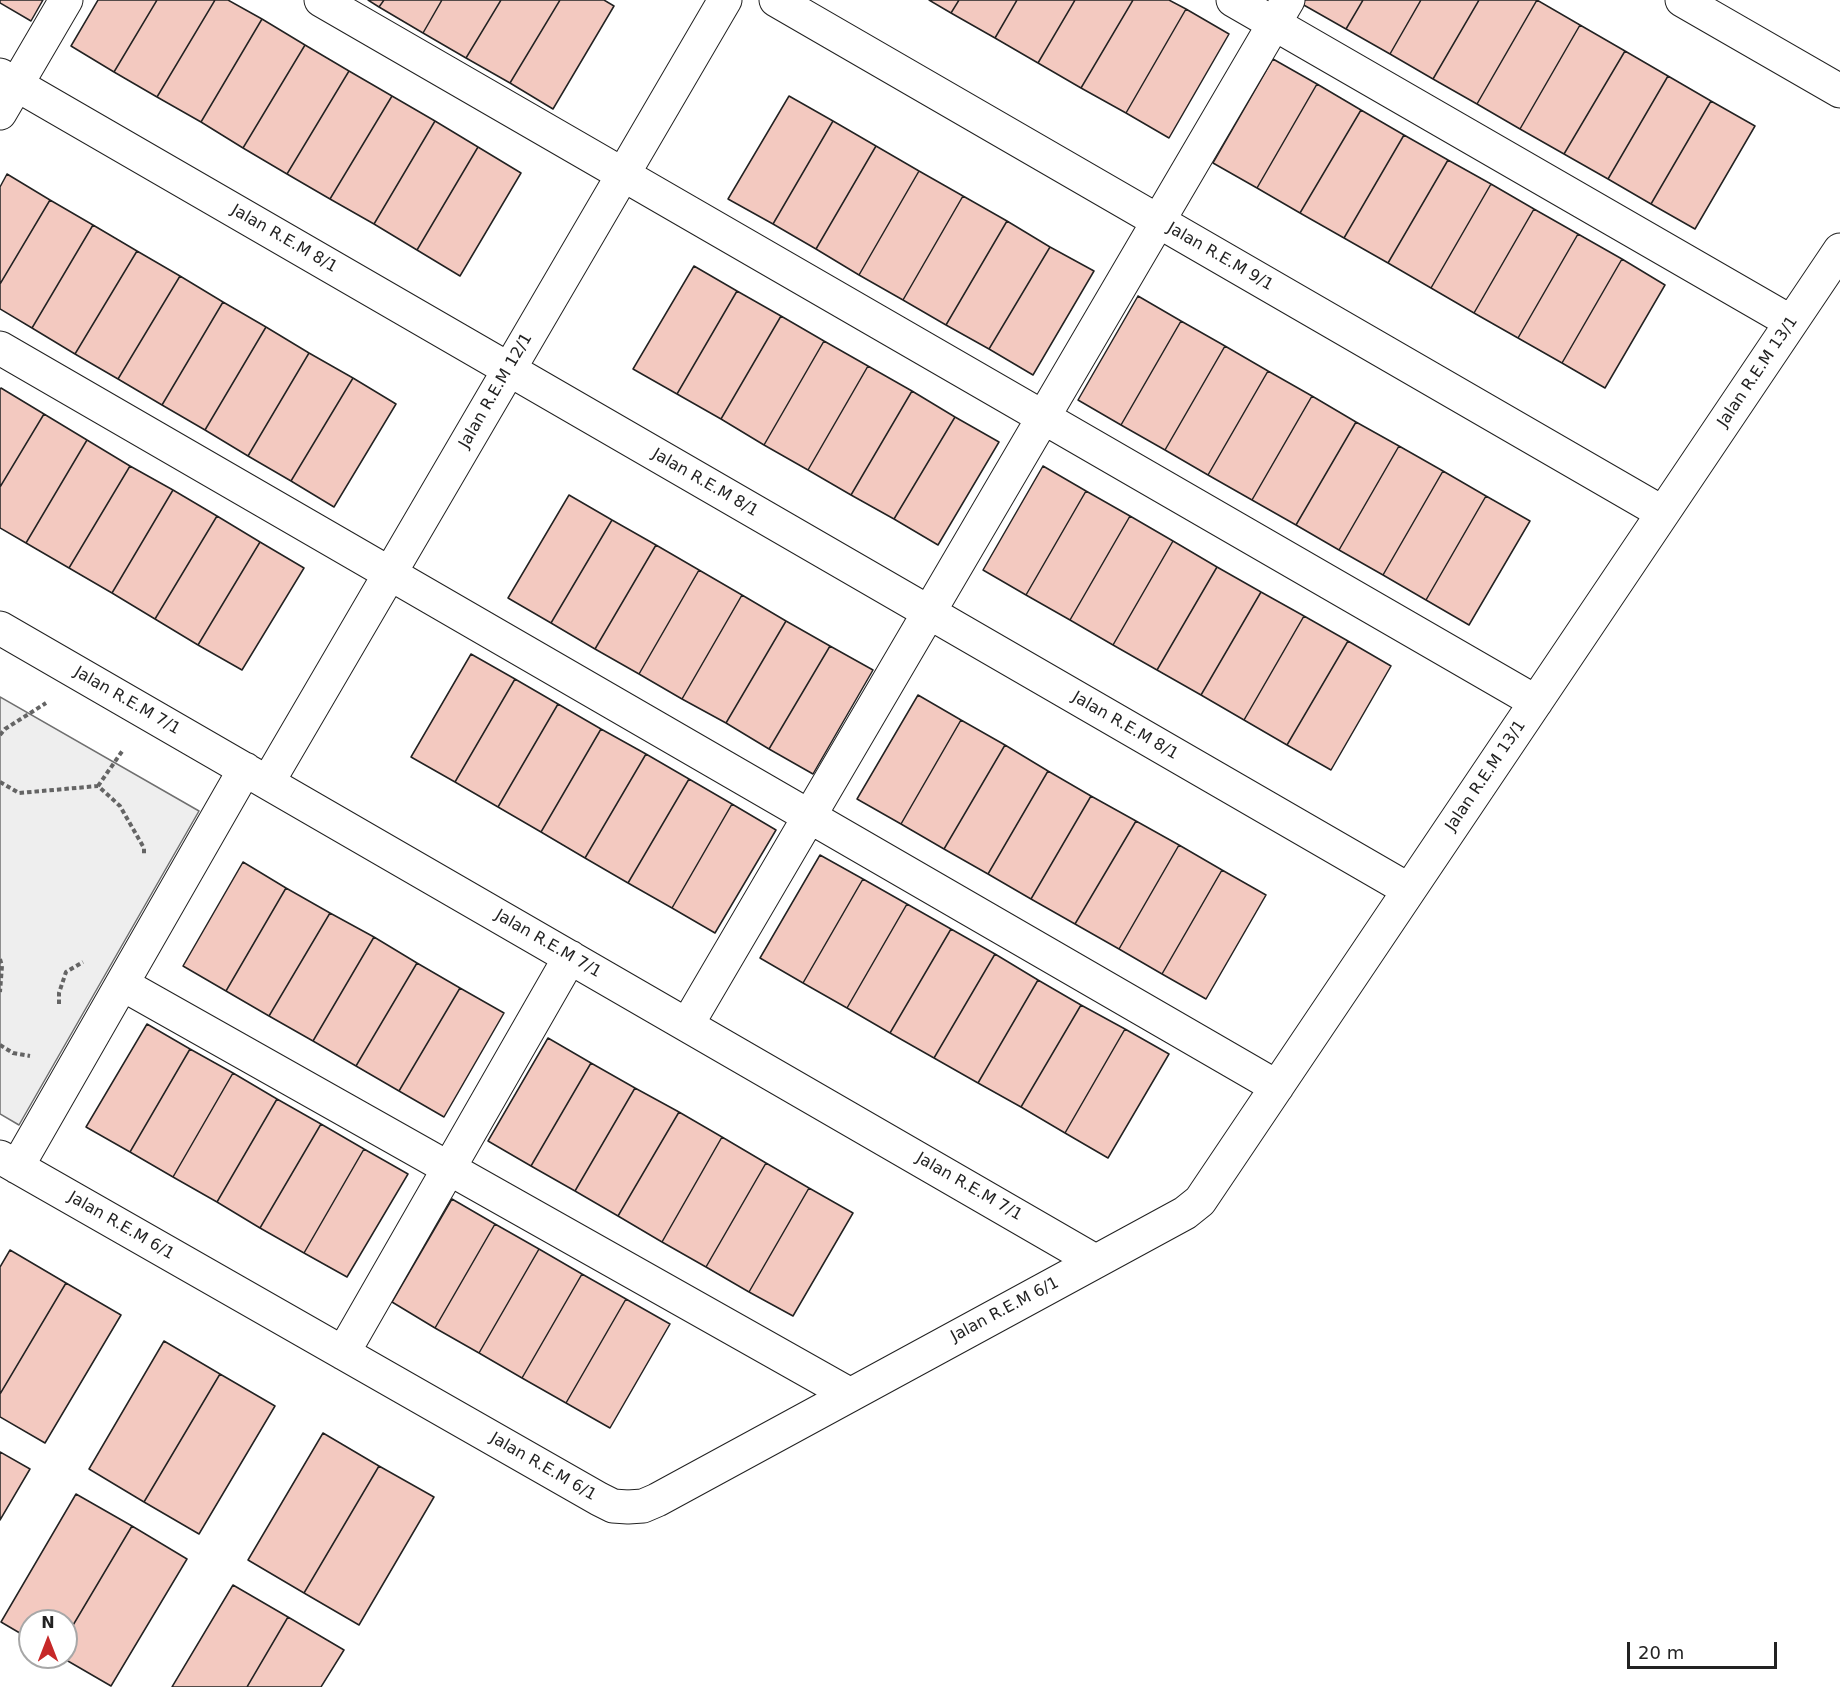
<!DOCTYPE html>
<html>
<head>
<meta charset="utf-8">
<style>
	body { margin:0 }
	#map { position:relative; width:1840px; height:1687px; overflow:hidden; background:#fff; font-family:"DejaVu Sans",sans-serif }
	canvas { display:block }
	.north { position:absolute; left:18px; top:1609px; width:60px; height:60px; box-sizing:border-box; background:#fff; border:2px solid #a7a7a7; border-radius:50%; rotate:0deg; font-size:16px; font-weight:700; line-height:24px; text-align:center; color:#222 }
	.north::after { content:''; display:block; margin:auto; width:21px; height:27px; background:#c62828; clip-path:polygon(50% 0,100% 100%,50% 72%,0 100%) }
	.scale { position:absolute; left:1627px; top:1642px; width:150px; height:27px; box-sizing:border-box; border:3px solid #222; border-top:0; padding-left:8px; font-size:18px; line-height:21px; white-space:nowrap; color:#222; -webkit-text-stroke:4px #fff; paint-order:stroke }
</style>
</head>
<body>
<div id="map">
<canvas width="1840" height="1687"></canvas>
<div class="north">N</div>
<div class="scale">20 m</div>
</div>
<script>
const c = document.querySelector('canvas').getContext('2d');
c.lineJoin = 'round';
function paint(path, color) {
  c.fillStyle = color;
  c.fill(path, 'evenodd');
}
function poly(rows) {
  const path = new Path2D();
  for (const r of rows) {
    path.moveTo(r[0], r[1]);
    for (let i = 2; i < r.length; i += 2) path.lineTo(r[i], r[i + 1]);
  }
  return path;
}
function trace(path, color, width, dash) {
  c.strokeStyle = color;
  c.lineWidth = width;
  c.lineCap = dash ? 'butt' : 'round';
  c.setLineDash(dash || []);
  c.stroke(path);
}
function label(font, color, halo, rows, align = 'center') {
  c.font = font + ' "DejaVu Sans",sans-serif';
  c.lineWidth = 4.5;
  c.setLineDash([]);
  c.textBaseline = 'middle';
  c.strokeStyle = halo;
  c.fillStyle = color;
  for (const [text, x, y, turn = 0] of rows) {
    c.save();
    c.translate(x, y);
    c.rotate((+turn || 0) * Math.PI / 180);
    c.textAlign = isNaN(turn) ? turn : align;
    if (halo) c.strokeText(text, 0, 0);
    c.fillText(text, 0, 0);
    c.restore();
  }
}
const green = poly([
	[0,697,199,811,19,1125,0,1114,0,697]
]);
const building = poly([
	[0,0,43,0,31,21,0,3,0,0],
	[98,0,157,0,114,72,71,46,98,0],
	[157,0,215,0,157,97,114,72,157,0],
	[215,0,228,0,262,19,201,122,157,97,215,0],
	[368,0,384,0,379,7,368,0],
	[384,0,442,0,423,33,379,7,384,0],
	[442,0,501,0,466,58,423,33,442,0],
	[501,0,560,0,510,83,466,58,501,0],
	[560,0,604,0,614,6,553,109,510,83,560,0],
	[929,0,959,0,951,13,929,0],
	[959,0,1017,0,995,38,951,13,959,0],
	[1017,0,1075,0,1038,63,995,38,1017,0],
	[1075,0,1133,0,1081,88,1038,63,1075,0],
	[1133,0,1169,0,1186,9,1126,113,1081,88,1133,0],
	[1305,0,1363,0,1346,29,1302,4,1305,0],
	[1363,0,1421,0,1390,54,1346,29,1363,0],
	[1421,0,1479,0,1433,79,1390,54,1421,0],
	[1479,0,1537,0,1477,104,1433,79,1479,0],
	[1537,0,1580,25,1520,129,1477,104,1537,0],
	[1186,9,1229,34,1169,138,1126,113,1186,9],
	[262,19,305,45,243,148,201,122,262,19],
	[1580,25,1625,51,1564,154,1520,129,1580,25],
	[305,45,349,71,287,174,243,148,305,45],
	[1625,51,1668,76,1608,179,1564,154,1625,51],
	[1273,59,1317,84,1257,188,1213,163,1273,59],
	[349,71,392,96,330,199,287,174,349,71],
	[1668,76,1711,101,1651,204,1608,179,1668,76],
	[1317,84,1361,110,1300,213,1257,188,1317,84],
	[392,96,435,121,374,224,330,199,392,96],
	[789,96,833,121,773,224,728,199,789,96],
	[1711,101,1755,126,1695,229,1651,204,1711,101],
	[1361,110,1404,135,1344,238,1300,213,1361,110],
	[435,121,478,147,417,250,374,224,435,121],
	[833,121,876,146,816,249,773,224,833,121],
	[1404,135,1448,160,1388,263,1344,238,1404,135],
	[876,146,919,171,859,275,816,249,876,146],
	[478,147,521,173,460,276,417,250,478,147],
	[1448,160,1491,184,1431,288,1388,263,1448,160],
	[919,171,963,196,903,300,859,275,919,171],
	[7,174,50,200,0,284,0,187,7,174],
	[1491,184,1534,209,1474,313,1431,288,1491,184],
	[963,196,1007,221,946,325,903,300,963,196],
	[50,200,93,225,32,328,0,309,0,284,50,200],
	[1534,209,1578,234,1518,338,1474,313,1534,209],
	[1007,221,1050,247,989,349,946,325,1007,221],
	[93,225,137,251,75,354,32,328,93,225],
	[1578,234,1622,259,1562,363,1518,338,1578,234],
	[1050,247,1094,271,1033,375,989,349,1050,247],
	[137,251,180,276,118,379,75,354,137,251],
	[1622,259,1665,285,1605,388,1562,363,1622,259],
	[694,266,737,291,677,394,633,369,694,266],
	[180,276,223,302,162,405,118,379,180,276],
	[737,291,781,316,721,419,677,394,737,291],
	[1138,296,1181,321,1121,425,1078,400,1138,296],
	[223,302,266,327,205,430,162,405,223,302],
	[781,316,824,341,764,445,721,419,781,316],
	[1181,321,1225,346,1165,450,1121,425,1181,321],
	[266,327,309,353,248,456,205,430,266,327],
	[824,341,868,366,808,470,764,445,824,341],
	[1225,346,1268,371,1208,475,1165,450,1225,346],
	[309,353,353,378,291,481,248,456,309,353],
	[868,366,912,391,851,495,808,470,868,366],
	[1268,371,1312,396,1252,500,1208,475,1268,371],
	[353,378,396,404,334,507,291,481,353,378],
	[1,388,44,414,0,487,0,389,1,388],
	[912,391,955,417,894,519,851,495,912,391],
	[1312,396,1356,422,1296,525,1252,500,1312,396],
	[44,414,87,440,26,543,0,528,0,487,44,414],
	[955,417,999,442,938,545,894,519,955,417],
	[1356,422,1399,446,1339,550,1296,525,1356,422],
	[87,440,130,466,69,568,26,543,87,440],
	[1399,446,1443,471,1383,575,1339,550,1399,446],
	[130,466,173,490,112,593,69,568,130,466],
	[1043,466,1086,491,1026,595,983,570,1043,466],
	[1443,471,1486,496,1426,600,1383,575,1443,471],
	[173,490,217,516,155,619,112,593,173,490],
	[1086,491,1130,516,1070,620,1026,595,1086,491],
	[569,495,612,520,551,623,508,598,569,495],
	[1486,496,1530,521,1469,625,1426,600,1486,496],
	[217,516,260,542,198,645,155,619,217,516],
	[1130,516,1173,541,1113,645,1070,620,1130,516],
	[612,520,656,545,595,649,551,623,612,520],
	[1173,541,1217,567,1157,670,1113,645,1173,541],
	[260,542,304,568,242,670,198,645,260,542],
	[656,545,699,570,639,674,595,649,656,545],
	[1217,567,1261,592,1201,695,1157,670,1217,567],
	[699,570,742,595,682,699,639,674,699,570],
	[1261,592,1304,616,1244,720,1201,695,1261,592],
	[742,595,786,621,726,723,682,699,742,595],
	[1304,616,1348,641,1287,745,1244,720,1304,616],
	[786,621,830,646,769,749,726,723,786,621],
	[1348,641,1391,666,1331,770,1287,745,1348,641],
	[830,646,873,670,813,774,769,749,830,646],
	[471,654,515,679,455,782,411,757,471,654],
	[515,679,558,704,498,807,455,782,515,679],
	[918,695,961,720,901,824,857,799,918,695],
	[558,704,601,729,541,832,498,807,558,704],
	[961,720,1005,745,944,849,901,824,961,720],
	[601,729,646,754,585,858,541,832,601,729],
	[1005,745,1048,771,988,874,944,849,1005,745],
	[646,754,689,779,628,883,585,858,646,754],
	[1048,771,1091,796,1031,899,988,874,1048,771],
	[689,779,732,804,672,908,628,883,689,779],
	[1091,796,1136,821,1075,924,1031,899,1091,796],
	[732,804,776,830,715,933,672,908,732,804],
	[1136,821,1179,845,1119,949,1075,924,1136,821],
	[1179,845,1222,870,1162,974,1119,949,1179,845],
	[820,855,863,879,803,983,760,958,820,855],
	[243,862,286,888,226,991,183,966,243,862],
	[1222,870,1266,895,1206,999,1162,974,1222,870],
	[863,879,907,904,847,1008,803,983,863,879],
	[286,888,330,913,269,1016,226,991,286,888],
	[907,904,951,929,890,1033,847,1008,907,904],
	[330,913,374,937,313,1041,269,1016,330,913],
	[951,929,995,954,934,1058,890,1033,951,929],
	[374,937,417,963,356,1066,313,1041,374,937],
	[995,954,1038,980,978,1083,934,1058,995,954],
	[417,963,460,988,399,1091,356,1066,417,963],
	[1038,980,1081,1005,1021,1107,978,1083,1038,980],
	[460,988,504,1013,444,1117,399,1091,460,988],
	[1081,1005,1125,1029,1065,1133,1021,1107,1081,1005],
	[147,1024,190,1049,130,1152,86,1127,147,1024],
	[1125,1029,1169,1054,1108,1158,1065,1133,1125,1029],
	[548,1038,591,1063,531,1166,488,1141,548,1038],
	[190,1049,233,1073,173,1177,130,1152,190,1049],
	[591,1063,635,1088,575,1191,531,1166,591,1063],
	[233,1073,277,1099,217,1202,173,1177,233,1073],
	[635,1088,679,1112,618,1216,575,1191,635,1088],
	[277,1099,321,1124,260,1228,217,1202,277,1099],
	[679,1112,722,1137,662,1242,618,1216,679,1112],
	[321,1124,364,1149,304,1253,260,1228,321,1124],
	[722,1137,766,1163,706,1267,662,1242,722,1137],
	[364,1149,408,1174,347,1277,304,1253,364,1149],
	[766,1163,809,1188,749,1292,706,1267,766,1163],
	[809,1188,853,1213,793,1316,749,1292,809,1188],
	[452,1199,495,1224,435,1328,392,1302,452,1199],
	[495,1224,539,1249,479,1353,435,1328,495,1224],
	[539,1249,582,1274,522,1378,479,1353,539,1249],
	[10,1250,66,1283,0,1394,0,1267,10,1250],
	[582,1274,626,1299,566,1403,522,1378,582,1274],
	[66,1283,121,1315,45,1443,0,1417,0,1394,66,1283],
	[626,1299,670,1324,610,1428,566,1403,626,1299],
	[164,1341,220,1374,144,1502,89,1469,164,1341],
	[220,1374,275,1406,199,1534,144,1502,220,1374],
	[323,1433,379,1466,304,1593,248,1560,323,1433],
	[0,1452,30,1469,0,1520,0,1452],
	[379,1466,434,1497,359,1625,304,1593,379,1466],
	[76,1494,132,1526,66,1637,66,1621,30,1621,30,1639,1,1622,76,1494],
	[132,1526,187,1559,111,1686,61,1657,66,1657,66,1637,132,1526],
	[233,1585,288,1617,247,1687,172,1687,233,1585],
	[288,1617,344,1650,321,1687,247,1687,288,1617]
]);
const path = poly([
	[0,735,5,729,46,703],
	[0,782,19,793,98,786,120,806,144,848,144,856],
	[98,786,123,750],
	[0,959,2,966,0,992],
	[59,1004,59,993,66,972,83,962],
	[0,1045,13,1053,30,1056]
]);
const minor = poly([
	[321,0,1536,702],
	[776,0,1663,513],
	[1233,0,1791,322],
	[1682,0,1840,91],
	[0,75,1409,890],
	[0,113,66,0],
	[0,348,1277,1087],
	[0,628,1095,1261],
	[268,782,725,0],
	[122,984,849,1394],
	[687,1025,1288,0],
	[0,1157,599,1499,613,1506,628,1507,643,1506,657,1500,1185,1213,1200,1201,1840,250],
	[17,1167,245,769],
	[343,1353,570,957]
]);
const streetNames = [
	["Jalan R.E.M 8/1",284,239,30],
	["Jalan R.E.M 9/1",1220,257,30],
	["Jalan R.E.M 13/1",1758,372,-56],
	["Jalan R.E.M 12/1",496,391,-60],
	["Jalan R.E.M 8/1",705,483,30],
	["Jalan R.E.M 7/1",127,701,30],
	["Jalan R.E.M 8/1",1125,726,30],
	["Jalan R.E.M 13/1",1486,776,-56],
	["Jalan R.E.M 7/1",548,944,30],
	["Jalan R.E.M 7/1",969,1187,30],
	["Jalan R.E.M 6/1",121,1226,30],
	["Jalan R.E.M 6/1",1005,1310,-28],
	["Jalan R.E.M 6/1",543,1467,30]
];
paint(green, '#eee');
trace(green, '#6f6f6f', 1.5);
paint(building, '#f3c9c0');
trace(building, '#222', 1.5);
trace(minor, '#222', 35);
trace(path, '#646464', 4, [4.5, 3]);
trace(minor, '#fff', 33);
label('16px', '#222', '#fff', streetNames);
</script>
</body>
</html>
